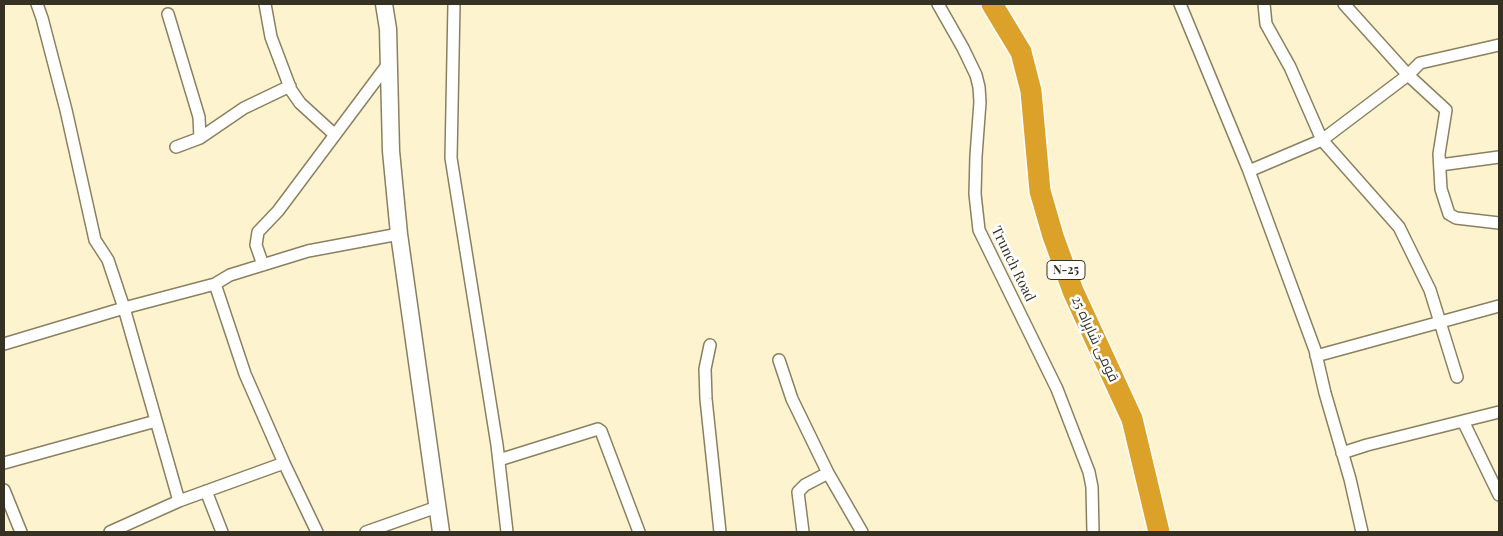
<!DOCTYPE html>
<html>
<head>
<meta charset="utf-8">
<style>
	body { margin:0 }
	#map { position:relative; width:1503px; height:536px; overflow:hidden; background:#fdf3cf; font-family:"Playfair Display",serif }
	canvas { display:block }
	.frame { position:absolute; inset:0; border:5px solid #353123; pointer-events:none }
</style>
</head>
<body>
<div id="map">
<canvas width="1503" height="536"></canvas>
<div class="frame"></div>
</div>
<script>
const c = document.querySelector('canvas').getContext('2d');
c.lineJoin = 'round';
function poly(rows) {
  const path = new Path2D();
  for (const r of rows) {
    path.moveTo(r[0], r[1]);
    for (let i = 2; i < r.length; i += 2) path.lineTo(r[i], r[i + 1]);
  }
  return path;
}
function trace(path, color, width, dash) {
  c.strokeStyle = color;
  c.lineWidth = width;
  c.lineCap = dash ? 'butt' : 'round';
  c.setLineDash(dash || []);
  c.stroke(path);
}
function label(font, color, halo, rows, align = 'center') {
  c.font = font + ' "Playfair Display",Cairo,serif';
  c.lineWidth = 5;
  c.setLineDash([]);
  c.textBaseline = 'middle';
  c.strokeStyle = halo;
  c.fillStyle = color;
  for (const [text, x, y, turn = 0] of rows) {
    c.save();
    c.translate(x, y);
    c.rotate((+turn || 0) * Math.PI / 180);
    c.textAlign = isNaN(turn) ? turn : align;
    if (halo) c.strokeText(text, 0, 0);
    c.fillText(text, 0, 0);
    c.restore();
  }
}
const street = poly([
	[37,4,42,18,66,110,95,240,108,260,124,308,179,501],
	[265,4,271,37,291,90,300,103,335,135],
	[454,4,451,158,497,445,507,532],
	[938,4,963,48,976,75,979,87,980,102,976,156,975,194,979,230,1057,389,1089,472,1092,487,1093,532],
	[1180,4,1249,171,1315,350,1325,393,1350,479,1362,532],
	[1264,4,1266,24,1290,67,1322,140,1399,227,1430,290,1457,377],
	[1344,4,1408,75,1446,110,1439,154,1441,189,1449,214,1456,218,1499,223],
	[168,14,199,117,200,138],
	[176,147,200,138,244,108,290,86],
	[1440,165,1499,157],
	[1249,171,1322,140,1408,75,1420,63,1499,45],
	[263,265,256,245,258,232,278,211,388,64],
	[215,284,245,374,284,463,317,532],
	[4,344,124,308,215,284,230,275,308,251,399,234],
	[710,345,705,369,706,399,720,532],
	[1316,356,1499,306],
	[779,360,792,399,828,473,862,532],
	[1463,421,1499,495],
	[1342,453,1367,445,1499,412],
	[499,460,598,429,601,431,639,532],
	[4,463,156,421],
	[4,490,21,532],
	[206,491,222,532],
	[110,532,179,501,284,463],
	[366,532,437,507],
	[803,532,798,492,805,485,828,473]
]);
const secondary = poly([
	[384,4,388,29,391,151,399,234,441,532]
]);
const highway = poly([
	[992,4,1021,52,1031,91,1040,191,1053,236,1073,291,1132,419,1159,532]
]);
const shields = [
	[1066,270,38]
];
const shieldNames = [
	["N-25",1066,270]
];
const streetNames = [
	["Trunch Road",1013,264,64],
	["قومی شاہراہ 25",1095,339,65]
];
trace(street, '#8a8060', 14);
trace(secondary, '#8a8060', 19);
trace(highway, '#fff', 24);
trace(street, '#fff', 11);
trace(secondary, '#fff', 16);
trace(highway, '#dca128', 21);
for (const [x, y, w] of shields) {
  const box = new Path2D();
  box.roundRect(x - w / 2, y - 9.5, w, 19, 4);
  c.fillStyle = '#fff';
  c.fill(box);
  trace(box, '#353123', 1);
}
label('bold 12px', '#353123', null, shieldNames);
label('14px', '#353123', '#fff', streetNames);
</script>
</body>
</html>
